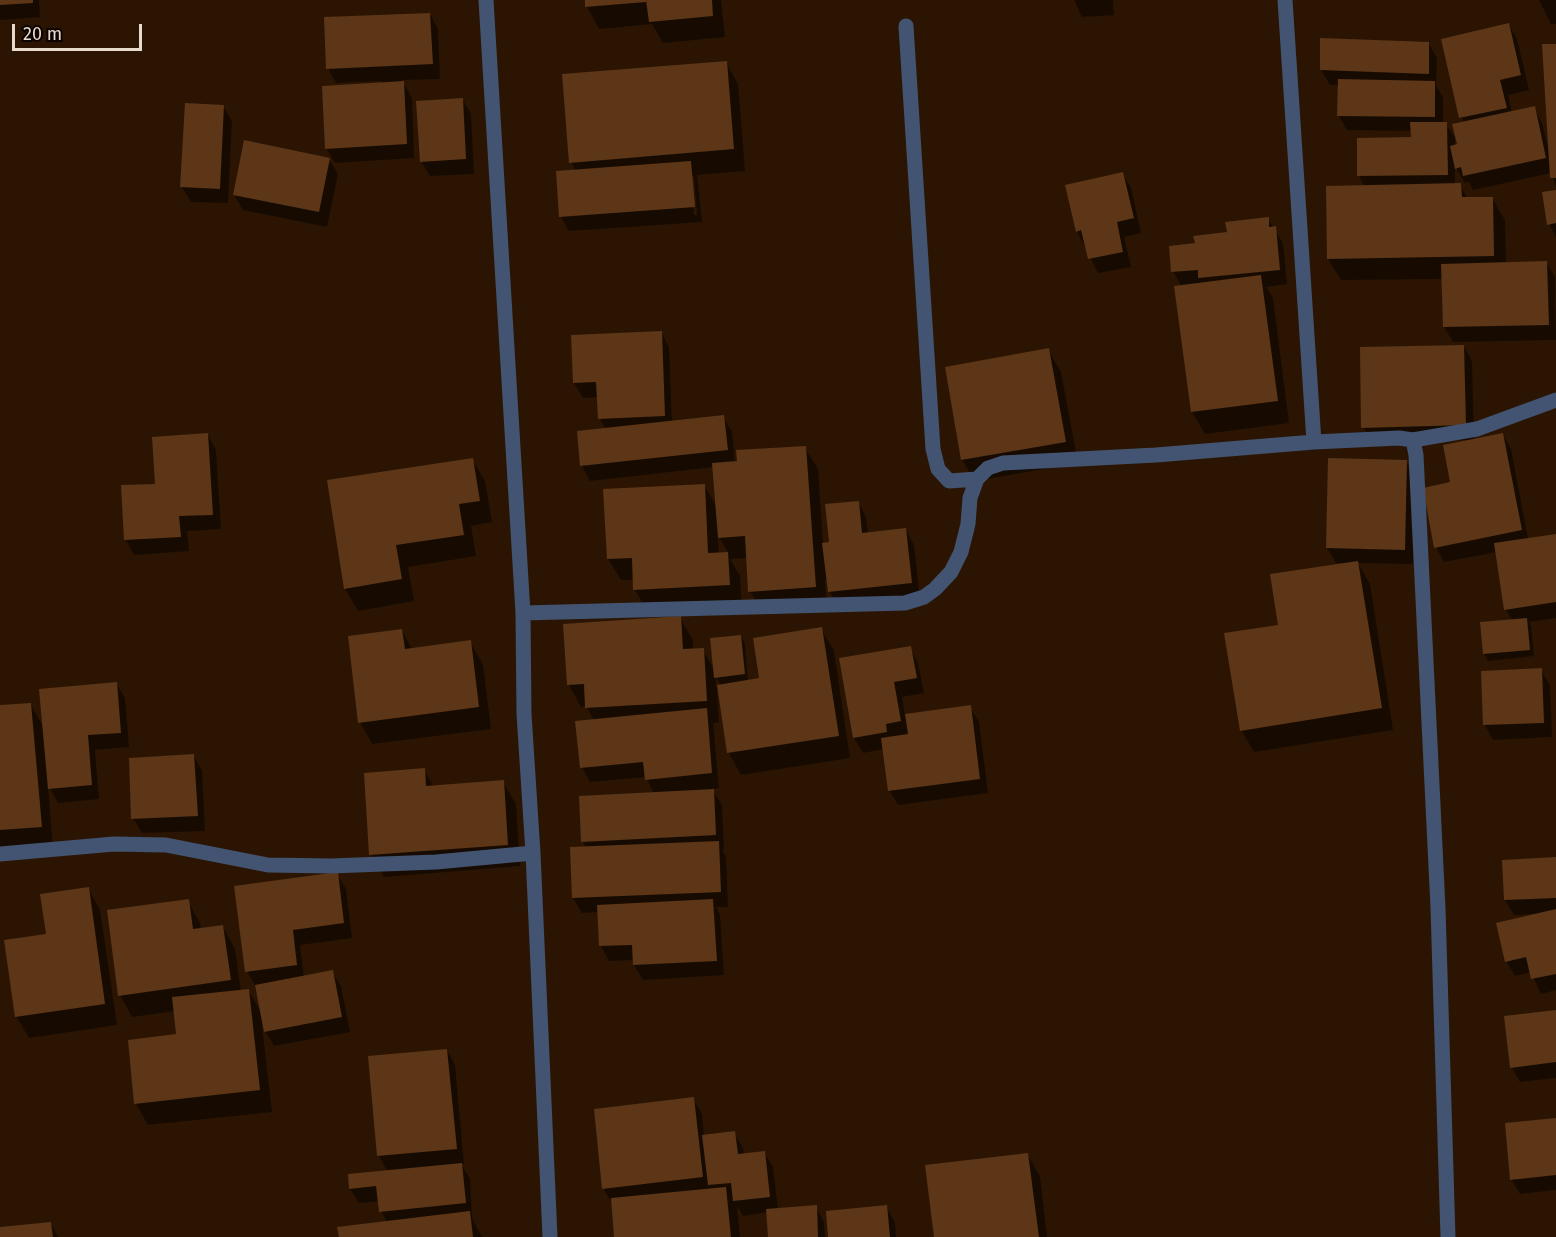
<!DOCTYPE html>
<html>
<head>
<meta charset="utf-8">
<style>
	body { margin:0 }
	#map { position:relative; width:1556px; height:1237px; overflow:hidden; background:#2b1502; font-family:"Fira Sans",sans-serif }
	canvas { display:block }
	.scale { position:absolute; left:12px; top:24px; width:130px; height:27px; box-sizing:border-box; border:3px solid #e9dace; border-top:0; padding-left:8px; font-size:18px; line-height:21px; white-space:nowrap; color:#e9dace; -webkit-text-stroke:4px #0c0401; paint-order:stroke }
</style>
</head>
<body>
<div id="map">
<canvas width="1556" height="1237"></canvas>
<div class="scale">20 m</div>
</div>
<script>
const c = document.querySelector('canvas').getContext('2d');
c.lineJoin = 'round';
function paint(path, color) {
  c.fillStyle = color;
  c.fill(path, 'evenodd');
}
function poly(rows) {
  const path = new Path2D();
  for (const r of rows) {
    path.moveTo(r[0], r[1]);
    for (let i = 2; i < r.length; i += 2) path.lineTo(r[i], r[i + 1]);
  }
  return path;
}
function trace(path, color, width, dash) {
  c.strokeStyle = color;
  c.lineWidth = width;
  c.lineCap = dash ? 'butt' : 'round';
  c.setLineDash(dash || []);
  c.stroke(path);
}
const shadow = poly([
	[0,0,39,0,40,17,0,20],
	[586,0,721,0,725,37,663,43,652,24,599,29,587,7],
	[1074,0,1113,0,1114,15,1082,17],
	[1539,0,1556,0,1556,24,1551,24],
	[430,14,438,29,440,79,402,80,412,98,414,158,335,163,326,148,381,84,381,81,336,83,328,68],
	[1509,25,1517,39,1529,90,1508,95,1512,113,1534,108,1542,123,1548,147,1549,147,1556,45,1556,186,1551,173,1473,190,1469,182,1465,183,1455,166,1455,185,1460,185,1468,199,1492,198,1505,220,1506,263,1546,262,1555,277,1556,340,1453,342,1444,327,1443,279,1341,280,1328,259,1365,187,1359,176,1412,139,1412,131,1347,130,1338,115,1339,85,1330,85,1321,70,1322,40,1429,44,1437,58,1436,86,1443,97,1443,124,1446,124,1455,138,1455,146,1459,145,1464,123,1461,117],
	[726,63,738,84,745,171,697,175,702,222,569,231,561,217,576,171,571,162],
	[691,176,694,176,697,215,694,215],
	[463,100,471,114,474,174,430,176,421,161],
	[223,106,232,121,228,203,191,202,182,187],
	[329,159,338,174,327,227,243,210,234,195],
	[1122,173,1131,188,1141,233,1124,237,1131,267,1098,273,1077,231],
	[1556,191,1556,237,1549,224],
	[1268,219,1283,243,1287,284,1266,287,1273,298,1289,423,1205,434,1192,412,1182,287,1173,271,1196,245],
	[661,332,669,347,672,422,723,417,732,432,735,463,805,448,818,469,823,544,830,543,858,502,866,517,868,534,906,530,914,545,920,598,838,606,829,591,828,580,825,580,827,609,763,613,750,591,748,558,730,559,740,576,742,607,647,611,635,590,634,580,621,580,608,559,704,485,717,507,714,467,590,481,582,466,606,430,600,419,599,397,583,398,574,383],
	[718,536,729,554,719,554],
	[1464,346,1472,361,1474,440,1503,435,1511,449,1528,539,1556,535,1556,618,1529,622,1531,626,1534,656,1488,661,1484,653,1512,620,1506,610,1497,552,1444,562,1436,547,1452,483,1466,440,1372,442,1363,427],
	[1048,350,1061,372,1078,463,975,481,962,460],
	[208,435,216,450,221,529,187,531,189,551,134,555,126,540,123,487,156,485],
	[472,459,485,481,492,522,471,526,476,556,408,567,414,601,358,611,345,589],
	[1406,461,1414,476,1413,564,1358,563,1370,584,1393,730,1254,752,1241,730,1280,626,1344,565,1343,563,1336,563,1327,548],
	[680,618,693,640,693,650,703,650,715,671,741,636,745,644,748,682,761,680,821,629,834,651,850,758,741,775,729,753,719,689,717,690,719,722,713,723,719,788,712,789,722,805,724,849,722,849,726,857,728,907,716,907,720,915,724,975,643,980,634,965,634,960,609,961,601,946,599,912,582,913,573,898,586,848,583,842,654,794,646,777,590,782,582,767,594,720,586,706,581,707,569,685,565,625],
	[716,677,721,686,716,687],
	[402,631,412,649,470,642,483,664,491,729,372,744,360,722],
	[910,648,918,663,924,693,902,697,905,715,970,707,979,722,988,793,898,805,889,790,884,749,863,753,854,738,840,660],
	[1541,670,1550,685,1552,737,1493,740,1485,725],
	[116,683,125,698,129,747,95,750,99,799,58,803,48,785,53,848,0,853,0,707,31,705,44,728],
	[194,756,202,771,205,831,142,833,133,818],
	[424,770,434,787,503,782,516,804,520,866,384,877,371,855],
	[1556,858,1556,990,1541,994,1531,972,1515,976,1506,961,1535,914,1514,915,1505,900],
	[337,874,346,889,352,938,300,945,304,977,332,972,341,986,350,1032,274,1046,262,1026,272,1112,148,1125,136,1104,178,1036,175,1011,132,1017,120,995,188,901,200,923,201,930,223,927,235,949,241,992,249,991,262,1014,255,986,247,971],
	[88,888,100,910,117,1025,29,1038,16,1016,47,936],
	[1556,1012,1556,1078,1520,1082,1512,1068],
	[447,1050,455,1065,464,1164,461,1164,470,1179,472,1218,482,1237,340,1237,387,1222,381,1211,380,1201,359,1203,350,1189,388,1172,378,1155],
	[693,1099,702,1114,704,1136,734,1133,743,1148,744,1155,764,1153,773,1167,778,1209,816,1207,824,1222,825,1237,770,1237,768,1212,743,1216,737,1206,740,1237,616,1237,612,1203,603,1188],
	[1556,1120,1556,1190,1520,1194,1511,1179],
	[1027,1154,1040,1176,1047,1237,935,1237],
	[886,1207,895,1222,896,1237,830,1237],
	[0,1224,1,1228,51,1224,58,1237,0,1237]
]);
const building = poly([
	[0,0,33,0,33,3,0,5],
	[585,0,646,0,646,2,585,7],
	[646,0,712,0,713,16,649,22],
	[430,13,433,64,326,69,324,17],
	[1509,23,1521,75,1500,80,1507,108,1459,118,1441,39],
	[1320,38,1429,42,1429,74,1320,70],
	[1542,44,1556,44,1556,178,1550,178],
	[727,61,734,149,569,163,562,74],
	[1338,79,1435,81,1435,117,1337,116],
	[404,81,407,144,325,149,322,86],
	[463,98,466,159,420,162,416,101],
	[185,103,224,105,220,189,180,187],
	[1535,106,1546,158,1463,176,1461,167,1455,169,1450,146,1457,144,1452,124],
	[1410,122,1447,122,1448,175,1357,176,1357,138,1411,137],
	[244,140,330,158,319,212,233,195],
	[691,161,695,207,559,217,556,171],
	[1123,172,1134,218,1117,222,1123,252,1088,259,1081,230,1076,232,1065,185],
	[1461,183,1462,197,1493,197,1494,256,1327,259,1326,186],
	[1556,190,1556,223,1547,225,1542,192],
	[1269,217,1269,227,1276,226,1280,270,1198,278,1198,270,1171,272,1169,246,1195,243,1193,236,1227,232,1225,222],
	[1547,261,1549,325,1443,327,1441,264],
	[1261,275,1278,401,1191,412,1174,286],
	[662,331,665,416,598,419,596,382,573,383,571,335],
	[1464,345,1466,425,1361,428,1360,347],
	[1049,348,1066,442,961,460,945,367],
	[724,415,728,450,580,466,577,431],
	[208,433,213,515,179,516,181,537,124,540,121,485,155,484,152,437],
	[1503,433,1522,530,1434,548,1423,488,1450,482,1443,445],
	[806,446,816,587,748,592,745,536,718,538,712,463,737,461,736,450],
	[473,458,480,501,459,504,464,535,396,545,402,579,344,589,327,480],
	[1328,458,1407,460,1405,550,1326,548],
	[705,484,708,553,728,552,730,585,633,590,632,558,607,559,603,489],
	[859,501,862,533,906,528,912,583,828,592,822,543,829,542,825,504],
	[1556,534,1556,602,1504,610,1494,543],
	[1358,561,1382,708,1240,731,1224,633,1278,625,1270,574],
	[681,616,683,649,704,648,707,701,585,708,584,684,567,685,563,624],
	[1527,618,1530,650,1483,654,1480,622],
	[822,627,839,736,727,753,717,685,759,678,753,638],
	[402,629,405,649,471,640,479,707,358,723,348,636],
	[741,635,745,674,714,678,710,638],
	[911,646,917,678,894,682,901,721,886,724,887,732,853,738,839,658],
	[1542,668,1544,723,1483,725,1481,671],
	[117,682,121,733,88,735,92,785,48,789,39,689],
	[31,703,42,827,0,830,0,705],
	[971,705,980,779,888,791,881,738,908,734,905,714],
	[707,708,712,773,645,780,643,762,580,768,575,721],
	[194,754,198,816,131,819,129,758],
	[425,768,426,786,504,780,508,845,369,855,364,773],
	[714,789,716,835,581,842,579,796],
	[719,841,721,892,572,898,570,847],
	[1556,857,1556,898,1504,900,1502,860],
	[338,872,344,923,293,930,297,965,245,972,234,886],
	[89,887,105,1004,15,1017,4,940,46,934,40,894],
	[189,899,193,929,223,925,231,980,118,996,107,910],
	[713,899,717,961,633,965,632,945,599,946,597,905],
	[1556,909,1556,974,1531,979,1526,957,1505,962,1496,923],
	[333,970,342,1017,264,1032,255,985],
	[249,989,260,1090,134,1104,128,1040,176,1034,172,997],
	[1556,1010,1556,1062,1510,1068,1504,1016],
	[447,1049,457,1149,377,1156,368,1056],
	[694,1097,703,1177,602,1189,594,1109],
	[1556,1118,1556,1175,1510,1180,1505,1123],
	[735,1131,738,1154,765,1151,770,1197,733,1201,731,1183,708,1185,702,1135],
	[1028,1153,1039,1237,934,1237,925,1165],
	[462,1163,466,1203,379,1212,376,1186,349,1189,348,1174],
	[726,1187,731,1237,614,1237,611,1198],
	[817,1205,818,1237,768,1237,766,1209],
	[887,1205,890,1237,828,1237,826,1211],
	[470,1211,473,1237,339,1237,337,1227],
	[51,1222,53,1237,0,1237,0,1227]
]);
const street = poly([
	[486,0,523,613,524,714,533,853,550,1237],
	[1285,0,1314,442],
	[906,26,933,449,938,469,949,481,977,479],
	[1413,440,1416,455,1438,908,1448,1237],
	[523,613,905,603,924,597,935,589,951,572,961,552,968,524,970,498,977,479,988,468,1003,463,1156,455,1314,442,1399,438,1413,440,1477,429,1556,400],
	[0,854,114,844,166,845,268,865,331,866,436,862,533,853]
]);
paint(shadow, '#0007');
paint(building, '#5c3617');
trace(street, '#425471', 15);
</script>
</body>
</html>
